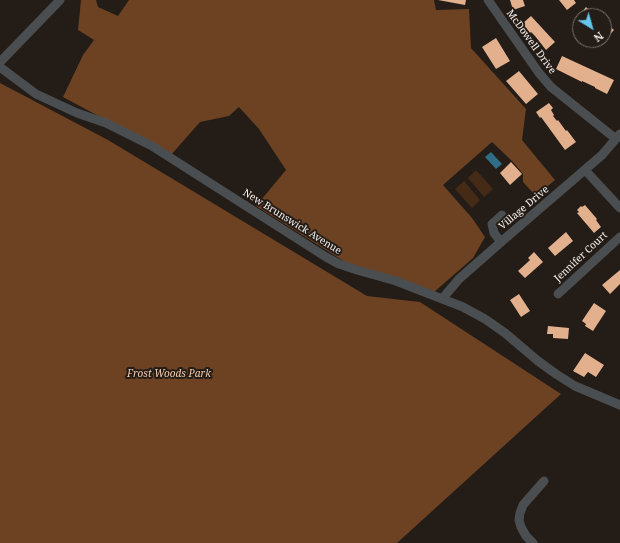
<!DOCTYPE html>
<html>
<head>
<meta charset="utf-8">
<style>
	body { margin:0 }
	#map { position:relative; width:620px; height:543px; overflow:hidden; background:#231c17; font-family:"Noto Serif",serif }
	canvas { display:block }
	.north { position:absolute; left:572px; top:8px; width:40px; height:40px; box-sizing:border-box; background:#231c17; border:1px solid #77716d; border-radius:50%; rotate:143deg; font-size:11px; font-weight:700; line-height:16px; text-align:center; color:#f6f1ee }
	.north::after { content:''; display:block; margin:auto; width:14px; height:18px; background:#64c5ee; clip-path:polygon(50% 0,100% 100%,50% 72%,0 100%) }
</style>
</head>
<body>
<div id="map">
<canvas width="620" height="543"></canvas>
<div class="north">N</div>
</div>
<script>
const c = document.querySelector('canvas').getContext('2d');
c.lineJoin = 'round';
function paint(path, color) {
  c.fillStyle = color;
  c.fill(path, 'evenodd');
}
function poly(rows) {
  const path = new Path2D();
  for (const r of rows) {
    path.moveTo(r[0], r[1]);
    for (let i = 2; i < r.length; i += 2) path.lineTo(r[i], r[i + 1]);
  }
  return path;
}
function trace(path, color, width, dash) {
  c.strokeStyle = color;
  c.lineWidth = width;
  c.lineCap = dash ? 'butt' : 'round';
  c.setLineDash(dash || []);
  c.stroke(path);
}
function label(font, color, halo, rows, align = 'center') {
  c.font = font + ' "Noto Serif",serif';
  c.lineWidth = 4;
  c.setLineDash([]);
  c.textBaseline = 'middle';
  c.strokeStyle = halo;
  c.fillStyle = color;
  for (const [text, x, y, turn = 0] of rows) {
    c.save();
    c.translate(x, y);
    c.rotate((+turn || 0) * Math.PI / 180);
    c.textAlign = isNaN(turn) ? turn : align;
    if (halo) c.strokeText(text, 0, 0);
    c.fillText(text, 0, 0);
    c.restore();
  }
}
const green = poly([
	[476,170,493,189,484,197,468,178],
	[464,181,480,200,472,208,455,189]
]);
const forest = poly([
	[81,0,96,0,98,7,118,16,129,0,434,0,436,10,469,9,471,48,526,109,522,140,555,180,536,196,523,182,523,174,513,162,492,142,443,185,472,218,485,237,473,258,433,293,345,262,256,206,286,170,259,129,239,107,229,116,200,122,171,155,63,97,83,55,94,40,78,30],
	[0,83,108,140,367,296,420,302,561,394,397,543,0,543]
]);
const water = poly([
	[491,152,502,164,496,169,485,157]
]);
const building = poly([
	[438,0,466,0,465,5],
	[510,0,523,0,525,6,513,10],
	[559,0,574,0,576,3,567,10],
	[586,7,595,15,594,16,580,16,580,18,578,17],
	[531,16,555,42,546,50,535,36,531,32,530,33,522,24],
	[604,22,614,30,606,39,604,38],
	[496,38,510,61,496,69,482,47],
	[562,56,614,80,607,94,595,88,595,87,582,81,582,82,556,69],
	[519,71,538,94,526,104,506,81],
	[549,103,553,108,551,110,554,115,553,116,557,121,558,120,566,131,567,130,576,142,565,150,541,117,540,118,536,112],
	[511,162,522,174,510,185,500,173],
	[585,205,597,219,596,220,601,227,594,233,577,213,579,212,577,210,581,206,582,207],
	[566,232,573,241,555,256,548,248],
	[534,252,543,262,525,278,518,271,530,260,528,258],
	[620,270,620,284,610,294,602,285],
	[519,294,530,311,521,317,510,300],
	[594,303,606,311,593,331,585,326,586,324,582,321],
	[548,326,569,328,568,339,553,338,553,334,547,334],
	[585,353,604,365,596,377,588,372,584,377,573,371]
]);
const minor = poly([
	[488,0,539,73,551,87,616,139],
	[0,62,60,0],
	[0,67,36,94,77,113,106,123,152,146,326,257,339,264,357,270,396,281,463,307,485,319,505,333,538,361,556,374,575,386,620,405],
	[585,170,620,208],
	[501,242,494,233,492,224,502,215],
	[558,294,620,237],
	[442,299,459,279,501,242,602,155,620,134],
	[533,543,526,536,521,527,519,520,520,513,523,505,544,481]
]);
const streetNames = [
	["McDowell Drive",531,42,54],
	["Village Drive",524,208,-40],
	["New Brunswick Avenue",292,222,32],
	["Jennifer Court",581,257,-43]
];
const parkNames = [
	["Frost Woods Park",169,374]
];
paint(green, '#452a16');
paint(forest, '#6d4222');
paint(water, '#306e87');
paint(building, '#e2b08d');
trace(minor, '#4a4e50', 9);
label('10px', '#f6f1ee', '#231c17', streetNames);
label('italic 10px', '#f5caac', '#231c17', parkNames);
</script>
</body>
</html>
